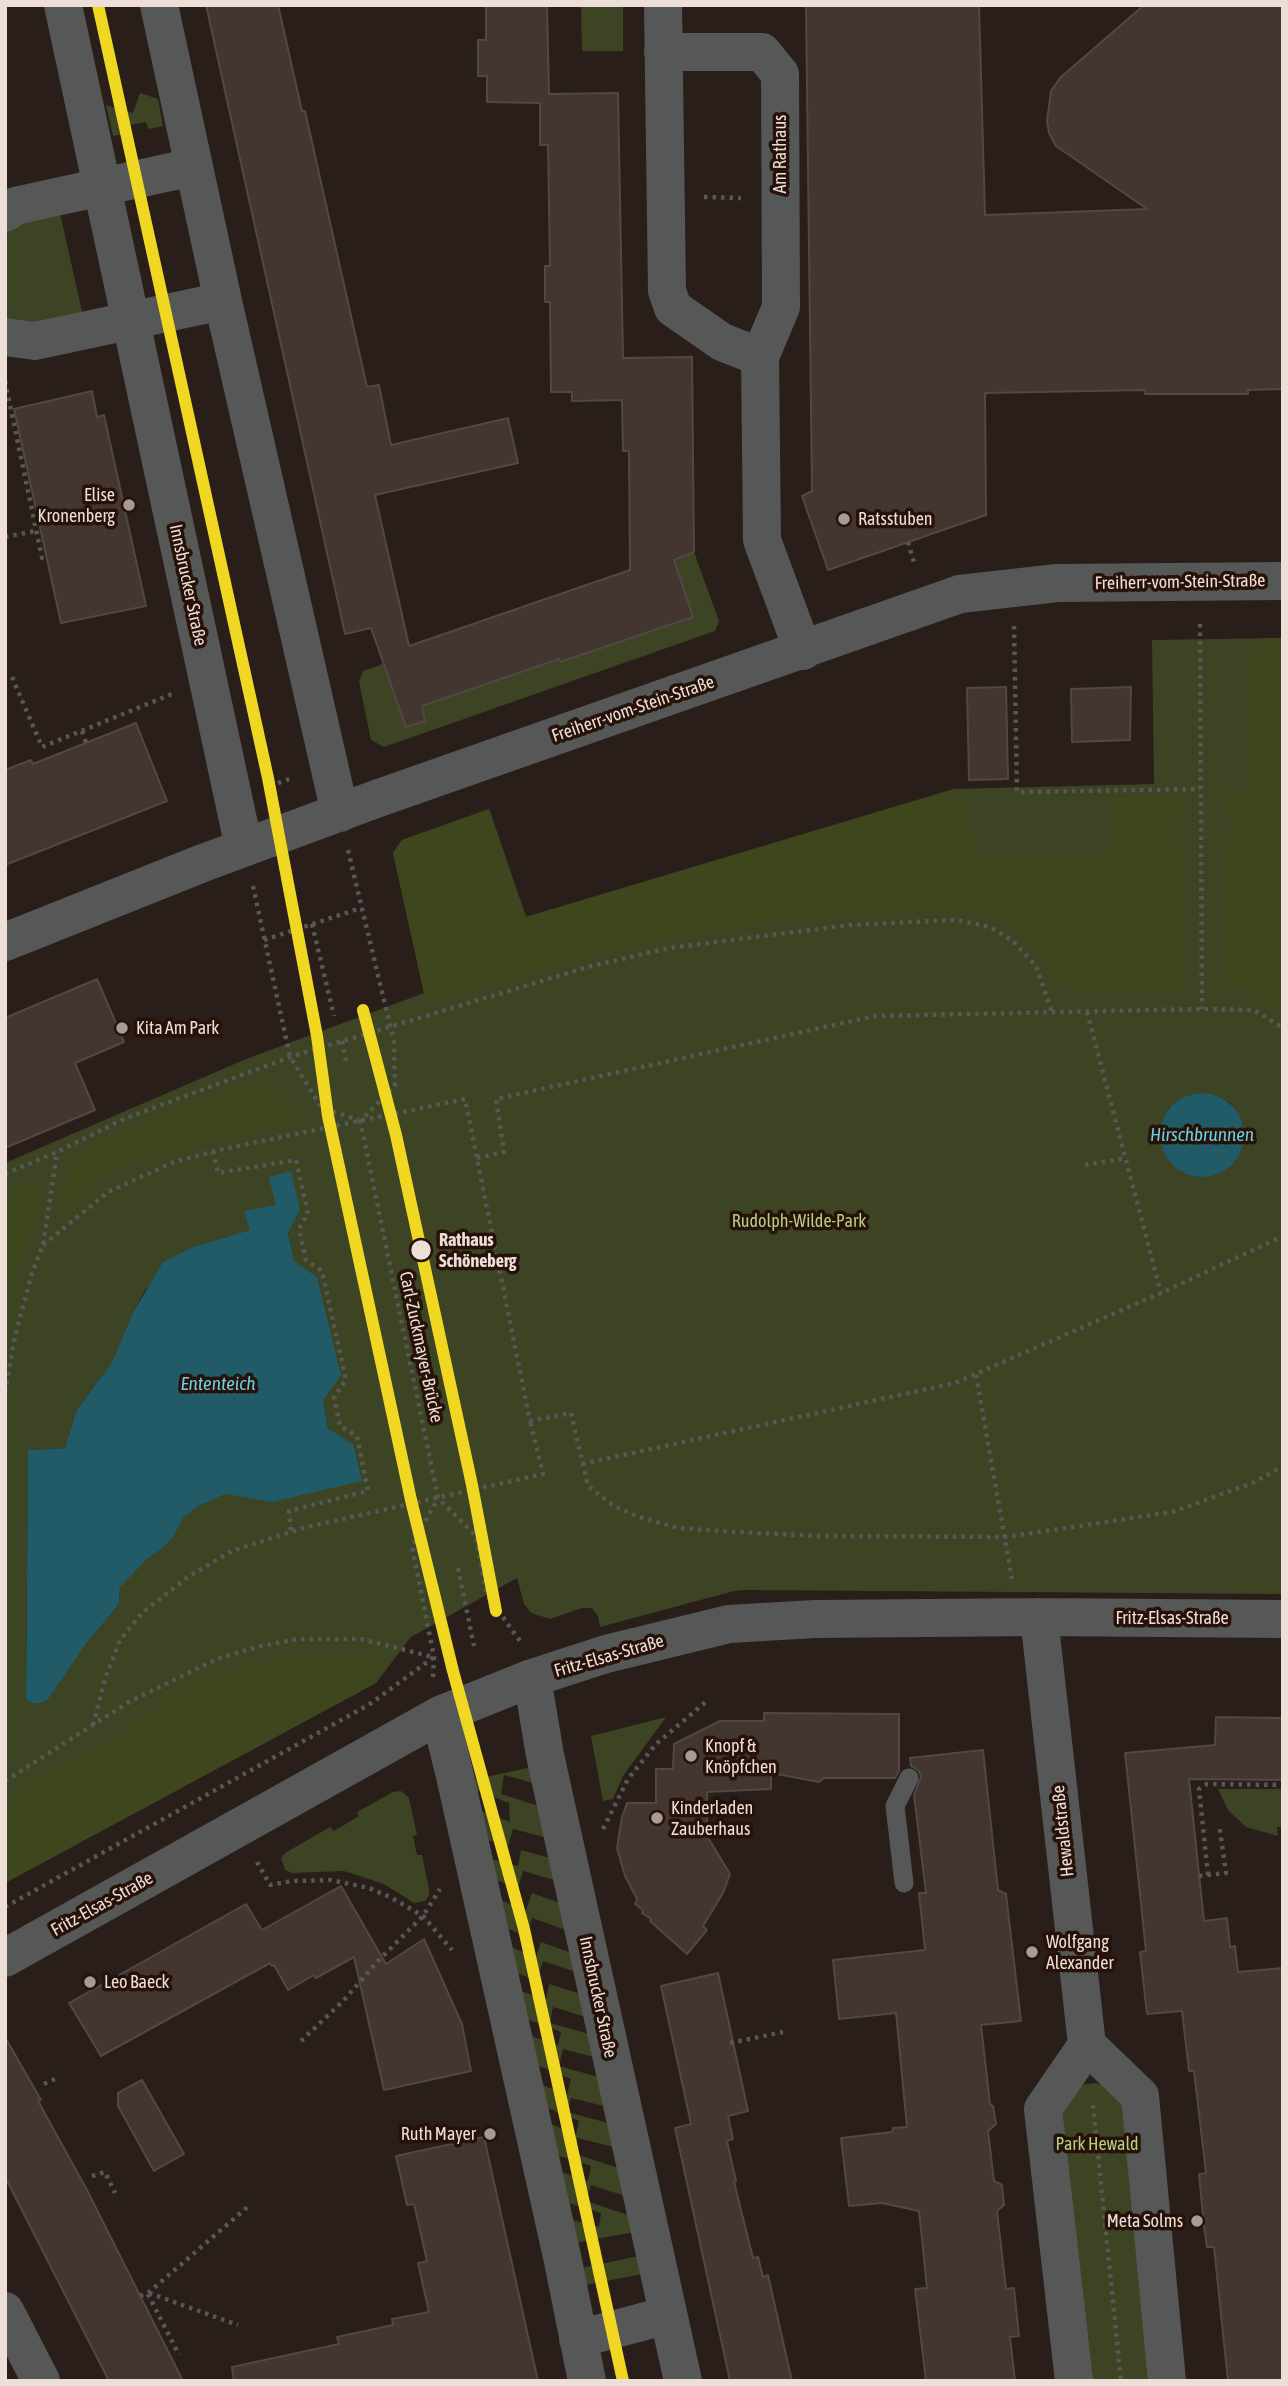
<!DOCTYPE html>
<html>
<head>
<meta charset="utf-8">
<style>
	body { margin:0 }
	#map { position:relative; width:1288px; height:2386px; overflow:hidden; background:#291e19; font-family:"Asap Condensed",sans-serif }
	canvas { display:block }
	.frame { position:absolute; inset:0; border:7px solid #edded8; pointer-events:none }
</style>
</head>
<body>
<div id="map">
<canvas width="1288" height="2386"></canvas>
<div class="frame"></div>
</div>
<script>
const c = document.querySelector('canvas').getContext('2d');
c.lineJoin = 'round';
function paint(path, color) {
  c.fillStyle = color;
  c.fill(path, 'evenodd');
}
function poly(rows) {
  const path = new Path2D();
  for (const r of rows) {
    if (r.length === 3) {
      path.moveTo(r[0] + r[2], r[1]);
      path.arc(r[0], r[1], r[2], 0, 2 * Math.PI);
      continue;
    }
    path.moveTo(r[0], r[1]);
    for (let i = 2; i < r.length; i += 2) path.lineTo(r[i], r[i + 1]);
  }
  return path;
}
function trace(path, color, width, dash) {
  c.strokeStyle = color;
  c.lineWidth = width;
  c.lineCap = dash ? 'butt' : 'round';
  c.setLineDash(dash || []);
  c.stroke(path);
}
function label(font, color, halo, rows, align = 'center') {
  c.font = font + ' "Asap Condensed",sans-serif';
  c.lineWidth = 7;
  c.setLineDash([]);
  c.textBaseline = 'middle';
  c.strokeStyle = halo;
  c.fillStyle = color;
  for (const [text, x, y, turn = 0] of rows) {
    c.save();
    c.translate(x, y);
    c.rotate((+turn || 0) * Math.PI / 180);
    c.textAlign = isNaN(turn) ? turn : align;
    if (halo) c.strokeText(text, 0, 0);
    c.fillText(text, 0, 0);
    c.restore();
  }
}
const green = poly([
	[581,5,623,5,623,51,582,51],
	[140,93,158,99,163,126,148,129,146,122,129,125,130,133,113,136,106,105,133,113],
	[60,213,83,316,45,324,5,320,5,234,20,224],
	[694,552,719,621,715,631,384,747,371,740,359,682,363,671,383,664,401,713,558,659,560,664,560,662,693,617,674,560],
	[1283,638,1283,1594,745,1590,734,1591,600,1627,598,1616,592,1608,582,1608,550,1619,531,1613,524,1604,517,1578,411,1637,376,1683,5,1883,5,1163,246,1059,424,993,393,853,402,840,489,809,526,917,954,789,1154,784,1152,640],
	[1205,1093,1218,1096,1230,1103,1238,1113,1160,1138,1162,1123,1168,1110,1179,1100,1192,1094],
	[277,1205,300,1210,288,1233,294,1262,317,1277,323,1400,328,1428,353,1444,239,1495,226,1494,198,1506,184,1517,159,1551,147,1559,125,1579,120,1587,119,1604,85,1645,26,1699,28,1450,65,1448,76,1411,112,1362,132,1314,145,1290,193,1247,251,1230],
	[666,1717,623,1776,613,1799,603,1801,591,1736],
	[532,1767,537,1784,504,1775,501,1794,542,1807,548,1838,513,1829,508,1846,484,1839,478,1810,510,1822,509,1803,473,1789,472,1780],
	[1218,1789,1283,1789,1283,1827,1277,1827,1278,1836,1246,1827,1228,1810],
	[401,1791,409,1798,417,1835,413,1836,417,1855,422,1855,429,1889,429,1895,425,1901,414,1903,384,1884,344,1871,292,1873,285,1870,281,1858,285,1853,330,1827,334,1831,359,1816,357,1812,393,1792],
	[521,1850,554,1859,558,1881,523,1871,518,1888,493,1879,488,1858,518,1866],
	[532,1893,563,1904,569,1931,532,1918,527,1937,504,1927,497,1899,526,1910],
	[541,1942,574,1954,579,1973,543,1961,537,1981,514,1972,508,1946,536,1957],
	[549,1984,584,1995,589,2018,553,2007,550,2023,592,2035,597,2058,563,2049,559,2066,602,2078,608,2107,571,2098,567,2112,612,2124,617,2148,578,2138,575,2154,622,2169,628,2197,591,2185,586,2201,631,2216,635,2232,574,2243,568,2219,599,2227,601,2213,565,2202,558,2171,588,2181,591,2166,554,2154,547,2122,576,2135,579,2121,543,2106,538,2083,567,2095,571,2079,534,2064,528,2035,558,2045,561,2032,524,2018,518,1990,546,2000],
	[1096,2083,1114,2089,1123,2097,1156,2381,1088,2381,1060,2108,1079,2085],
	[639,2256,643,2274,585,2285,581,2268]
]);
const forest = poly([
	[1262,638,1280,638,1282,706,1276,707,1276,727,1282,727,1282,789,1277,790,1277,809,1282,810,1283,1011,1259,998,1258,988,1221,988,1223,841,1232,840,1232,815,1224,814,1223,795,1249,794,1248,658,1250,651],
	[954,789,955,799,970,799,970,831,975,848,980,854,1000,860,1109,858,1109,797,1181,796,1181,812,1179,816,1173,814,1171,816,1171,841,1180,842,1181,972,1185,989,1074,989,1066,988,1055,976,1046,960,1032,944,1011,927,987,915,952,909,772,922,672,938,607,952,510,979,441,1003,431,1002,424,993,393,853,402,840,489,809,526,917],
	[251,1078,254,1087,266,1084,294,1118,296,1124,218,1139,165,1154,163,1151,110,1171,69,1205,62,1207,60,1205,59,1199,64,1185,78,1159,88,1149,117,1133],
	[29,1183,37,1183,41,1188,42,1196,9,1294,5,1312,5,1193],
	[325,1653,367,1653,382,1665,380,1677,376,1683,5,1883,5,1798,102,1746,168,1700,208,1680,254,1664]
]);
const water = poly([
	[1202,1135,42],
	[291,1171,300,1210,288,1233,294,1261,317,1277,341,1375,323,1400,328,1428,353,1444,362,1481,272,1502,226,1494,198,1506,184,1517,172,1538,159,1551,147,1559,120,1587,119,1604,85,1645,48,1699,40,1703,32,1703,26,1699,28,1450,65,1448,76,1411,112,1362,132,1314,163,1262,193,1247,250,1230,244,1211,276,1205,269,1177]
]);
const building = poly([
	[206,5,278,5,302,111,305,111,367,387,379,385,391,445,508,418,518,463,375,495,409,646,630,570,629,451,623,451,622,400,572,401,572,392,551,392,550,302,545,302,545,266,550,266,548,145,540,145,540,103,487,102,487,76,478,76,478,40,486,40,486,5,547,5,549,94,618,93,623,358,692,357,694,552,674,560,693,617,560,662,559,659,422,706,425,721,406,727,371,628,345,634,206,5],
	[806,5,979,5,985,215,1147,209,1056,146,1049,133,1047,121,1051,91,1060,78,1144,5,1283,5,1283,389,1248,390,1248,394,1145,394,1144,390,985,393,986,515,828,570,802,496,812,491,806,5],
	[92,391,97,417,104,415,146,606,61,623,14,409,92,391],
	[1006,687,1008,779,969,780,967,688,1006,687],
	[1131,687,1130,740,1072,742,1071,689,1131,687],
	[136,723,167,801,5,865,5,770,31,760,33,764,136,723],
	[97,979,124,1042,75,1063,95,1110,5,1148,5,1018,97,979],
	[764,1713,899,1714,899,1771,895,1778,824,1778,819,1782,771,1773,771,1789,707,1792,707,1836,730,1874,723,1893,703,1926,707,1930,687,1954,650,1921,651,1919,642,1913,643,1910,635,1904,637,1899,625,1876,617,1848,622,1817,627,1803,656,1803,656,1769,673,1769,674,1744,720,1721,764,1721,764,1713],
	[1216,1717,1283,1718,1283,1780,1189,1779,1204,1921,1227,1918,1230,1947,1235,1946,1238,1972,1283,1968,1283,2381,1228,2381,1214,2247,1207,2247,1204,2226,1199,2174,1206,2173,1194,2071,1189,2071,1182,2011,1147,2014,1140,1952,1146,1951,1125,1753,1215,1745,1216,1717],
	[983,1750,998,1890,1006,1894,1021,2021,981,2025,990,2104,993,2106,996,2124,988,2131,994,2181,1002,2185,1004,2205,997,2211,1006,2289,1014,2288,1019,2336,1010,2337,1015,2381,926,2381,915,2289,927,2288,919,2211,882,2203,849,2206,841,2138,892,2132,893,2128,907,2127,896,2013,839,2019,833,1960,925,1950,919,1893,926,1893,914,1795,921,1777,919,1771,911,1766,910,1758,983,1750],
	[341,1886,386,1964,424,1939,462,2024,471,2071,384,2090,354,1957,316,1978,314,1975,288,1990,274,1965,272,1966,270,1963,101,2056,69,2003,246,1904,262,1930,341,1886],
	[718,1973,748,2111,728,2116,733,2139,727,2141,736,2181,734,2182,753,2258,758,2257,763,2277,768,2275,792,2381,730,2381,675,2128,691,2124,661,1986,718,1973],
	[5,2037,41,2100,38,2101,87,2190,183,2381,109,2381,5,2177,5,2037],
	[142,2080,184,2154,154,2171,118,2106,118,2093,142,2080],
	[484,2137,538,2381,234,2381,232,2367,339,2344,337,2337,393,2325,392,2319,429,2312,418,2263,427,2261,414,2204,407,2205,396,2156,484,2137]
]);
const path = poly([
	[704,197,741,198],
	[5,381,42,558,46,556],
	[5,537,35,531],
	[908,542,915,566],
	[1200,624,1202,1009],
	[1014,626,1017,792,1200,789],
	[12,677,42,747,172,694],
	[82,731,86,743],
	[270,786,292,778],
	[348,850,394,1042,395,1086,361,1120],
	[253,886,290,1057,322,1108,359,1120],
	[312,924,334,1016],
	[264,940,361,908],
	[1087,1012,1161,1293],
	[342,1041,346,1061],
	[360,1120,438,1498,476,1536,487,1595,520,1641],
	[213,1151,218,1173,296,1160,308,1214,299,1229,306,1260,322,1271,346,1380,334,1397,340,1426,357,1436,368,1491,289,1511,291,1532],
	[477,1158,504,1152,496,1099,875,1016,1202,1009,1254,1010,1283,1028],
	[1085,1165,1126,1158],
	[5,1174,57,1152,124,1119,290,1057,588,967,669,948,850,925,956,920,990,927,1013,941,1036,966,1052,1012],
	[43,1245,108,1192,174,1162,219,1150,465,1099,530,1421,571,1413,588,1486,614,1506,639,1517,678,1528,719,1531,817,1536,1006,1537,1172,1512,1253,1483,1283,1466],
	[976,1375,1012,1579],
	[5,1392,15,1336,32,1273,43,1245,57,1153],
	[582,1464,955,1383,1161,1293,1283,1236],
	[458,1568,474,1646],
	[433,1677,434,1657,412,1546,438,1498],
	[93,1725,105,1679,120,1640,142,1613,189,1576,232,1551,303,1528,543,1474,530,1421],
	[5,1781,129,1702,217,1659,257,1647,297,1639,361,1639,433,1657],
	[603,1829,628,1779,656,1744,707,1701],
	[257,1862,270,1885,292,1881,331,1880,369,1888,390,1897,423,1916,452,1950],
	[1208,1875,1199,1789,1207,1784,1283,1785],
	[1199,1876,1226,1873,1219,1824],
	[5,1907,370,1704,434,1657],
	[301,2041,344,2000,378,1961,423,1916,440,1889],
	[730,2043,783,2032],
	[44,2084,55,2079],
	[1093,2105,1121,2381],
	[92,2176,105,2172,115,2193],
	[149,2293,238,2325],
	[148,2294,179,2355],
	[140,2296,148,2293,251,2204]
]);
const service = poly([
	[904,1883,895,1806,909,1778]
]);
const minor = poly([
	[63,5,244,848],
	[159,5,223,301,340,813],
	[663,5,667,291,673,308,722,342,760,357],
	[663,52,762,52,780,74,781,307,760,357,762,540,803,651],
	[5,213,15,206,193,167],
	[5,337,35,341,223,301],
	[5,942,203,863,376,799,960,594,1057,583,1283,581],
	[1039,1617,1087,2045,1140,2096,1167,2381],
	[532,1678,545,1755,683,2381],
	[440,1715,455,1776,563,2261,587,2381],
	[5,1958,440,1715,532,1678,606,1654,729,1624,815,1619,1039,1617,1283,1619],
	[5,2311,41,2381],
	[578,2339,668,2315],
	[1074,2381,1043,2109,1087,2045]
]);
const metro1 = poly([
	[98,5,268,778,317,1036,328,1116,411,1500,453,1671,524,1929,623,2381],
	[363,1010,396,1135,472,1485,496,1611]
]);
const markers = [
	[129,505,7,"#a89b95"],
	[844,519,7,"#a89b95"],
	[122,1028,7,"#a89b95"],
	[421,1250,11,"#edded8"],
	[691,1756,7,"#a89b95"],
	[657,1818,7,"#a89b95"],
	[1032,1952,7,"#a89b95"],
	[90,1982,7,"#a89b95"],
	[490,2134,7,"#a89b95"],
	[1197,2221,7,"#a89b95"]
];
const streetNames = [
	["Am Rathaus",780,154,-90],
	["Freiherr-vom-Stein-Straße",1180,582,-1],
	["Innsbrucker Straße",188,585,78],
	["Freiherr-vom-Stein-Straße",633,709,-19],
	["Carl-Zuckmayer-Brücke",421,1347,78],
	["Fritz-Elsas-Straße",1172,1618],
	["Fritz-Elsas-Straße",609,1656,-16],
	["Hewaldstraße",1063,1831,-96],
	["Fritz-Elsas-Straße",102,1904,-29],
	["Innsbrucker Straße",598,1997,78]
];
const poiNames = [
	["Elise",115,495,"right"],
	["Kronenberg",115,516,"right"],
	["Ratsstuben",858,519],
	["Kita Am Park",136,1028],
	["Knopf &",705,1746],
	["Knöpfchen",705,1767],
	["Kinderladen",671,1808],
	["Zauberhaus",671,1829],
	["Wolfgang",1046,1942],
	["Alexander",1046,1963],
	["Leo Baeck",104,1982],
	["Ruth Mayer",476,2134,"right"],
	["Meta Solms",1183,2221,"right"]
];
const parkNames = [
	["Rudolph-Wilde-Park",799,1221],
	["Park Hewald",1097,2144]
];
const stopNames = [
	["Rathaus",439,1240],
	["Schöneberg",439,1261]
];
const waterNames = [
	["Hirschbrunnen",1202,1135],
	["Ententeich",218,1384]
];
paint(green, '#3d4423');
paint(forest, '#3e461e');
paint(water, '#205b67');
paint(building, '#433530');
trace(building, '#514844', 2);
trace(path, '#575855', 4.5, [3.5, 5]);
trace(service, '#555856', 19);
trace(minor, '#555856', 38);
trace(metro1, '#f0d722', 12);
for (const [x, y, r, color] of markers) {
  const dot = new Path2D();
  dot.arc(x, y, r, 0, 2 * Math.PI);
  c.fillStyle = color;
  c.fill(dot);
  trace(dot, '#261209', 2.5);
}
label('18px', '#edded8', '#261209', streetNames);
label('18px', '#edded8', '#261209', poiNames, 'left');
label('18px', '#b8cc83', '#261209', parkNames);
label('bold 18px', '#edded8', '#261209', stopNames, 'left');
label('italic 19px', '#6bcee5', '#261209', waterNames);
</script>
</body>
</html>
